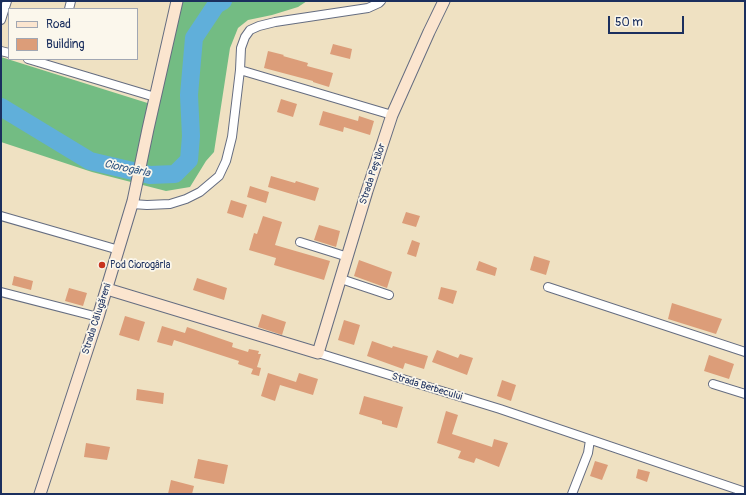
<!DOCTYPE html>
<html>
<head>
<meta charset="utf-8">
<style>
	body { margin:0 }
	#map { position:relative; width:746px; height:495px; overflow:hidden; background:#efe1c2; font-family:Pangolin,sans-serif }
	canvas { display:block }
	.frame { position:absolute; inset:0; border:2px solid #1b2f5e; pointer-events:none }
	.legend { position:absolute; left:8px; top:8px; width:130px; height:52px; box-sizing:border-box; background:#fbf7ec; border:1px solid #a1a7b3; margin:0; padding:5px 7px; list-style:none; font-size:12px; color:#1b2f5e }
	.legend li { display:flex; align-items:center; gap:8px; height:20px }
	.legend b { width:20px; border:1px solid #a1a7b3 }
	.scale { position:absolute; left:608px; top:16px; width:76px; height:18px; box-sizing:border-box; border:2px solid #1b2f5e; border-top:0; padding-left:5px; font-size:12px; line-height:14px; white-space:nowrap; color:#1b2f5e; -webkit-text-stroke:3px #fbf7ec; paint-order:stroke }
</style>
</head>
<body>
<div id="map">
<canvas width="746" height="495"></canvas>
<div class="frame"></div>
<ul class="legend">
<li><b style="height:5px;background:#fbe5cf"></b>Road</li>
<li><b style="height:11px;background:#dc9d79"></b>Building</li>
</ul>
<div class="scale">50 m</div>
</div>
<script>
const c = document.querySelector('canvas').getContext('2d');
c.lineJoin = 'round';
function paint(path, color) {
  c.fillStyle = color;
  c.fill(path, 'evenodd');
}
function poly(rows) {
  const path = new Path2D();
  for (const r of rows) {
    path.moveTo(r[0], r[1]);
    for (let i = 2; i < r.length; i += 2) path.lineTo(r[i], r[i + 1]);
  }
  return path;
}
function trace(path, color, width, dash) {
  c.strokeStyle = color;
  c.lineWidth = width;
  c.lineCap = dash ? 'butt' : 'round';
  c.setLineDash(dash || []);
  c.stroke(path);
}
function label(font, color, halo, rows, align = 'center') {
  c.font = font + ' Pangolin,sans-serif';
  c.lineWidth = 3.5;
  c.setLineDash([]);
  c.textBaseline = 'middle';
  c.strokeStyle = halo;
  c.fillStyle = color;
  for (const [text, x, y, turn = 0] of rows) {
    c.save();
    c.translate(x, y);
    c.rotate((+turn || 0) * Math.PI / 180);
    c.textAlign = isNaN(turn) ? turn : align;
    if (halo) c.strokeText(text, 0, 0);
    c.fillText(text, 0, 0);
    c.restore();
  }
}
const forest = poly([
	[179,1,307,1,298,7,272,15,248,20,238,28,230,48,214,152,206,161,190,187,166,191,92,172,1,142,1,57,157,106]
]);
const river = poly([
	[1,107,90,161,150,175,175,174,189,160,191,136,189,95,194,38,216,5,223,1]
]);
const building = poly([
	[333,44,352,49,350,59,330,54],
	[268,51,284,55,283,56,308,63,307,66,333,73,329,87,313,82,313,81,264,68],
	[281,99,297,104,293,117,277,112],
	[323,111,358,121,359,116,374,121,370,135,344,127,343,132,319,125],
	[271,176,295,183,296,181,319,188,315,201,268,187],
	[250,186,269,192,266,203,247,197],
	[231,200,247,205,243,218,227,213],
	[406,212,420,216,416,227,402,223],
	[263,216,282,222,275,245,330,261,324,280,274,265,276,258,249,250,254,233,257,234],
	[319,225,340,231,336,247,314,240],
	[412,240,420,243,416,257,407,254],
	[534,256,550,261,546,275,530,270],
	[359,260,392,272,387,288,354,276],
	[479,261,497,268,495,276,476,270],
	[14,276,33,281,31,290,12,285],
	[197,278,227,288,224,300,193,290],
	[441,287,457,291,453,304,438,299],
	[69,288,87,293,83,306,65,301],
	[672,303,722,319,716,334,668,319],
	[262,314,286,322,282,335,258,327],
	[125,316,145,322,139,341,119,335],
	[344,320,360,325,354,345,338,340],
	[162,326,185,333,187,327,233,343,232,347,248,352,249,349,259,351,258,354,261,354,257,367,261,368,259,376,251,374,253,369,238,364,239,361,174,340,172,346,157,342],
	[372,341,392,348,393,346,428,356,424,369,405,363,403,369,367,356],
	[437,350,458,358,460,354,473,358,467,375,432,362],
	[709,355,734,364,729,379,704,371],
	[268,373,296,382,299,373,318,379,313,395,280,385,275,401,261,396],
	[502,380,516,385,511,401,497,396],
	[137,389,164,393,163,404,136,400],
	[364,396,403,407,397,428,382,424,382,421,359,414],
	[446,411,458,415,452,434,492,447,494,439,508,443,499,467,476,458,474,463,458,458,461,451,437,443],
	[86,443,110,447,107,460,84,457],
	[198,459,228,465,224,484,194,478],
	[595,461,608,465,602,480,590,476],
	[638,469,650,472,647,482,636,478],
	[171,480,194,486,192,494,168,494]
]);
const street = poly([
	[69,9,71,1],
	[1,20,7,1],
	[1,51,9,53],
	[28,59,155,97],
	[240,70,392,115],
	[132,204,147,205,170,204,186,199,200,192,219,176,226,161,232,137,240,70,241,48,245,37,250,30,259,26,275,22,368,8,379,3,381,1],
	[1,216,119,250],
	[300,242,348,257],
	[341,279,389,295],
	[548,287,745,352],
	[1,292,98,317],
	[318,353,500,409,745,492],
	[713,384,745,394],
	[572,494,588,453,590,440]
]);
const secondary = poly([
	[107,289,318,353,367,191,392,115,429,32,444,1],
	[40,494,98,317,133,201,148,129,177,1]
]);
const markers = [
	[102,265,4,"#c8321e"]
];
const streetNames = [
	["Strada Peștilor",373,174,-72],
	["Strada Călugăreni",97,319,-72],
	["Strada Berbecului",427,387,17]
];
const poiNames = [
	["Pod Ciorogârla",110,265]
];
const waterNames = [
	["Ciorogârla",127,169,12]
];
paint(forest, '#73bc83');
trace(river, '#60afda', 18);
paint(building, '#dc9d79');
trace(street, '#656d81', 10);
trace(secondary, '#656d81', 13);
trace(street, '#fff', 8);
trace(secondary, '#fbe5cf', 11);
for (const [x, y, r, color] of markers) {
  const dot = new Path2D();
  dot.arc(x, y, r, 0, 2 * Math.PI);
  c.fillStyle = color;
  c.fill(dot);
  trace(dot, '#fbf7ec', 1.5);
}
label('10px', '#1b2f5e', '#fbf7ec', streetNames);
label('10px', '#1b2f5e', '#fbf7ec', poiNames, 'left');
label('italic 11px', '#305583', '#fbf7ec', waterNames);
</script>
</body>
</html>
